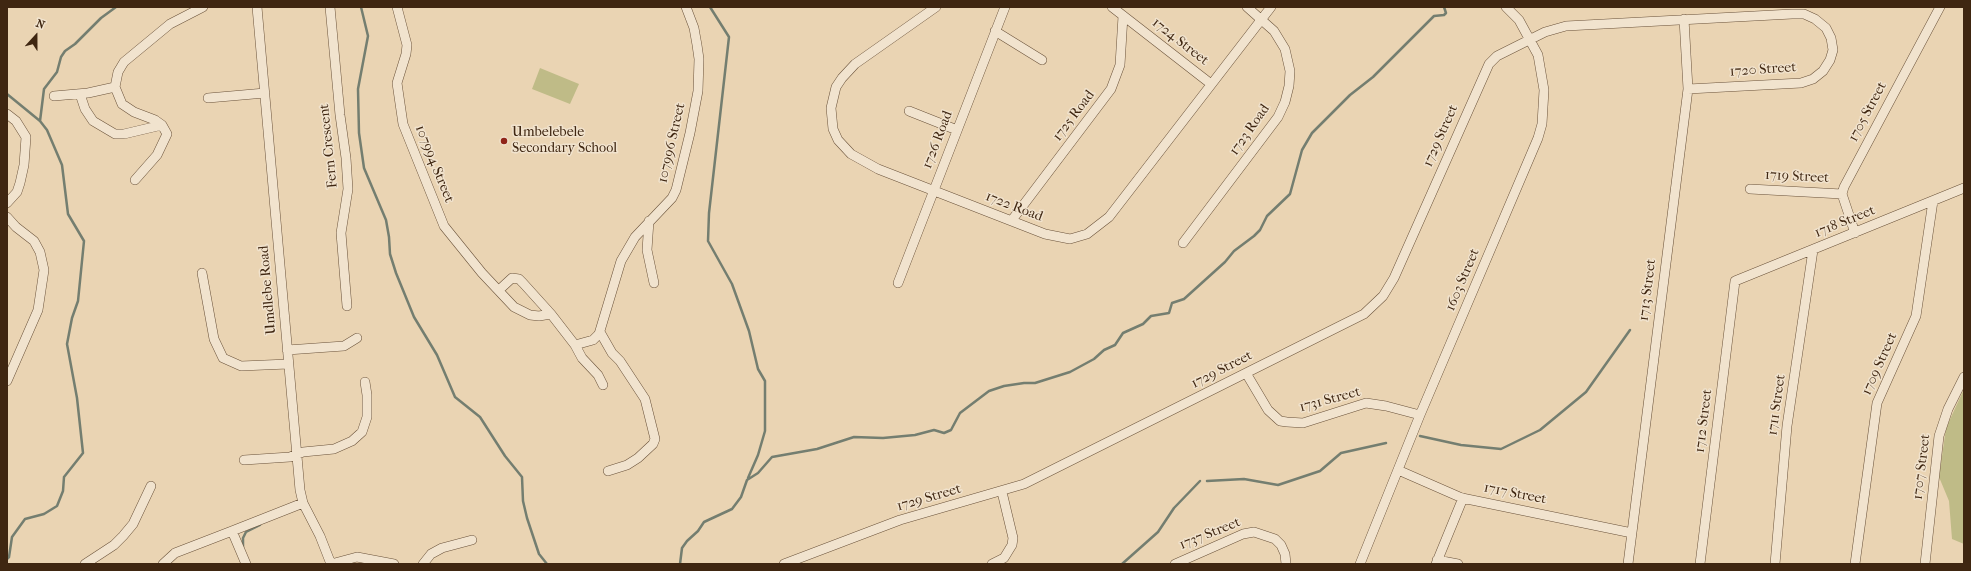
<!DOCTYPE html>
<html>
<head>
<meta charset="utf-8">
<style>
	body { margin:0 }
	#map { position:relative; width:1971px; height:571px; overflow:hidden; background:#ead4b3; font-family:"IM FELL French Canon",serif }
	canvas { display:block }
	.frame { position:absolute; inset:0; border:8px solid #3f2611; pointer-events:none }
	.north { position:absolute; left:16px; top:16px; width:40px; height:40px; -webkit-text-stroke:3px #f1e3ce; paint-order:stroke; rotate:21deg; font-size:11px; font-weight:700; line-height:16px; text-align:center; color:#3f2611 }
	.north::after { content:''; display:block; margin:auto; width:14px; height:18px; background:#3f2611; clip-path:polygon(50% 0,100% 100%,50% 72%,0 100%) }
</style>
</head>
<body>
<div id="map">
<canvas width="1971" height="571"></canvas>
<div class="frame"></div>
<div class="north">N</div>
</div>
<script>
const c = document.querySelector('canvas').getContext('2d');
c.lineJoin = 'round';
function paint(path, color) {
  c.fillStyle = color;
  c.fill(path, 'evenodd');
}
function poly(rows) {
  const path = new Path2D();
  for (const r of rows) {
    path.moveTo(r[0], r[1]);
    for (let i = 2; i < r.length; i += 2) path.lineTo(r[i], r[i + 1]);
  }
  return path;
}
function trace(path, color, width, dash) {
  c.strokeStyle = color;
  c.lineWidth = width;
  c.lineCap = dash ? 'butt' : 'round';
  c.setLineDash(dash || []);
  c.stroke(path);
}
function label(font, color, halo, rows, align = 'center') {
  c.font = font + ' "IM FELL French Canon",serif';
  c.lineWidth = 3;
  c.setLineDash([]);
  c.textBaseline = 'middle';
  c.strokeStyle = halo;
  c.fillStyle = color;
  for (const [text, x, y, turn = 0] of rows) {
    c.save();
    c.translate(x, y);
    c.rotate((+turn || 0) * Math.PI / 180);
    c.textAlign = isNaN(turn) ? turn : align;
    if (halo) c.strokeText(text, 0, 0);
    c.fillText(text, 0, 0);
    c.restore();
  }
}
const green = poly([
	[540,68,579,84,570,104,532,89],
	[1964,389,1964,544,1952,539,1949,501,1939,477,1946,428]
]);
const stream = poly([
	[361,7,368,36,358,89,359,133,364,168,386,220,389,237,390,254,396,273,414,317,437,355,455,397,480,417,505,456,522,477,523,501,527,518,539,554,547,564],
	[710,7,729,37,709,213,708,241,732,284,749,331,758,369,765,381,765,431,758,455,748,478],
	[7,94,40,121],
	[1420,436,1461,445,1501,449,1540,430,1586,392,1630,330],
	[1207,481,1244,479,1278,485,1320,471,1341,453,1386,443],
	[243,547,243,538,246,532,260,525],
	[7,559,9,557,12,537,25,519,44,514,57,506,63,491,64,477,83,453,77,398,67,344,72,318,78,301,84,241,68,214,62,165,47,130,40,121,44,89,57,72,61,57,65,51,75,44,101,18,116,7],
	[680,564,682,548,687,541,698,531,704,522,732,509,741,497,747,480,758,473,772,457,817,449,854,437,883,438,915,435,934,430,944,433,951,430,960,413,989,391,1004,386,1024,383,1035,383,1070,372,1094,359,1104,350,1115,345,1123,333,1143,324,1151,316,1169,313,1172,303,1184,299,1225,262,1234,251,1254,236,1260,230,1267,216,1290,194,1302,150,1312,133,1350,95,1373,77,1434,16,1444,15,1446,13,1444,7],
	[1122,564,1158,532,1174,508,1200,481]
]);
const minor = poly([
	[257,7,300,490,303,503,320,536,331,564],
	[330,7,340,115,346,158,348,189,341,233,347,306],
	[397,7,407,45,406,54,397,83,403,124,444,226,482,273,514,307,530,315,539,316,551,314],
	[936,7,855,64,842,78,836,87,831,108,833,129,838,140,851,154,878,169,1045,234,1070,239,1087,234,1109,217,1271,7],
	[1112,7,1211,84],
	[995,31,1042,60],
	[80,94,85,109,93,121,115,134,124,134,162,125],
	[54,96,88,93,115,87],
	[208,98,265,93],
	[909,111,957,130],
	[7,114,16,121,26,137,24,165,20,183,17,192,7,203],
	[135,180,157,155,167,134,162,125,155,120,134,112,122,104,115,87,118,72,124,62,170,24,203,7],
	[1750,189,1842,194],
	[7,217,16,227,34,241,40,252,44,270,38,310,7,381],
	[1012,220,1111,89,1120,65,1123,16],
	[649,221,647,250,654,283],
	[1855,233,1842,194,1844,187,1940,7],
	[1183,243,1278,117,1285,102,1289,86,1290,71,1285,49,1274,31,1247,7],
	[202,273,214,339,223,358,241,366,288,364],
	[898,283,1005,7],
	[499,290,512,278,519,279,523,283,551,314,575,345,582,358,598,375,603,385],
	[600,332,612,353,620,361,645,399,655,439,653,444,638,458,627,465,608,471],
	[575,345,593,340,599,334,621,261,635,237,672,198,676,190,690,133,698,91,699,59,697,45,694,28,686,7],
	[287,350,344,346,357,338],
	[1246,373,1268,410,1280,421,1287,422,1303,423,1366,403,1386,406,1420,415],
	[244,460,290,457,303,452,334,449,352,441,362,432,367,417,367,395,365,382],
	[1398,470,1462,498,1632,533],
	[1437,560,1458,564],
	[85,564,114,545,123,536,133,524,151,486],
	[163,564,175,553,232,531],
	[246,564,232,531,303,503],
	[331,564,357,557,394,564],
	[423,564,431,554,442,548,472,540],
	[784,564,900,520,1024,484,1364,314,1383,296,1394,278,1489,64,1497,56,1545,32,1566,26,1792,14,1804,14,1815,19,1826,28,1831,38,1833,50,1830,60,1823,71,1813,79,1801,83,1688,89],
	[992,564,1004,558,1012,545,1013,538,1002,492],
	[1175,564,1243,534,1254,532,1275,539,1281,545,1285,554,1286,564],
	[1360,564,1420,415,1538,138,1542,124,1544,90,1538,55,1519,20,1506,7],
	[1436,564,1463,498],
	[1628,564,1688,89,1684,19],
	[1700,564,1735,281,1964,188],
	[1775,564,1787,426,1813,250],
	[1855,564,1877,403,1916,316,1933,201],
	[1925,564,1939,436,1948,409,1964,377]
]);
const markers = [
	[504,141,4,"#8f2418"]
];
const streetNames = [
	["1724 Street",1180,42,38],
	["1720 Street",1763,70,-4],
	["1705 Street",1868,112,-62],
	["1725 Road",1074,116,-53],
	["1723 Road",1250,130,-55],
	["1729 Street",1441,136,-66],
	["1726 Road",938,140,-69],
	["107996 Street",672,143,-77],
	["Fern Crescent",329,146,-96],
	["107994 Street",434,164,68],
	["1719 Street",1797,177,3],
	["1722 Road",1014,207,21],
	["1718 Street",1845,222,-22],
	["1603 Street",1463,280,-67],
	["Umdlebe Road",268,290,-95],
	["1713 Street",1648,290,-83],
	["1709 Street",1880,364,-66],
	["1729 Street",1222,370,-27],
	["1731 Street",1330,400,-15],
	["1711 Street",1777,405,-82],
	["1712 Street",1704,421,-83],
	["1707 Street",1922,467,-83],
	["1717 Street",1515,494,11],
	["1729 Street",929,498,-16],
	["1737 Street",1210,534,-22]
];
const poiNames = [
	["Umbelebele",512,133],
	["Secondary School",512,149]
];
paint(green, '#bfbb87');
trace(stream, '#747e70', 2.5);
trace(minor, '#6a523a', 10);
trace(minor, '#f1e3ce', 9);
for (const [x, y, r, color] of markers) {
  const dot = new Path2D();
  dot.arc(x, y, r, 0, 2 * Math.PI);
  c.fillStyle = color;
  c.fill(dot);
  trace(dot, '#f1e3ce', 1.5);
}
label('14px', '#3f2611', '#f1e3ce', streetNames);
label('14px', '#3f2611', '#f1e3ce', poiNames, 'left');
</script>
</body>
</html>
